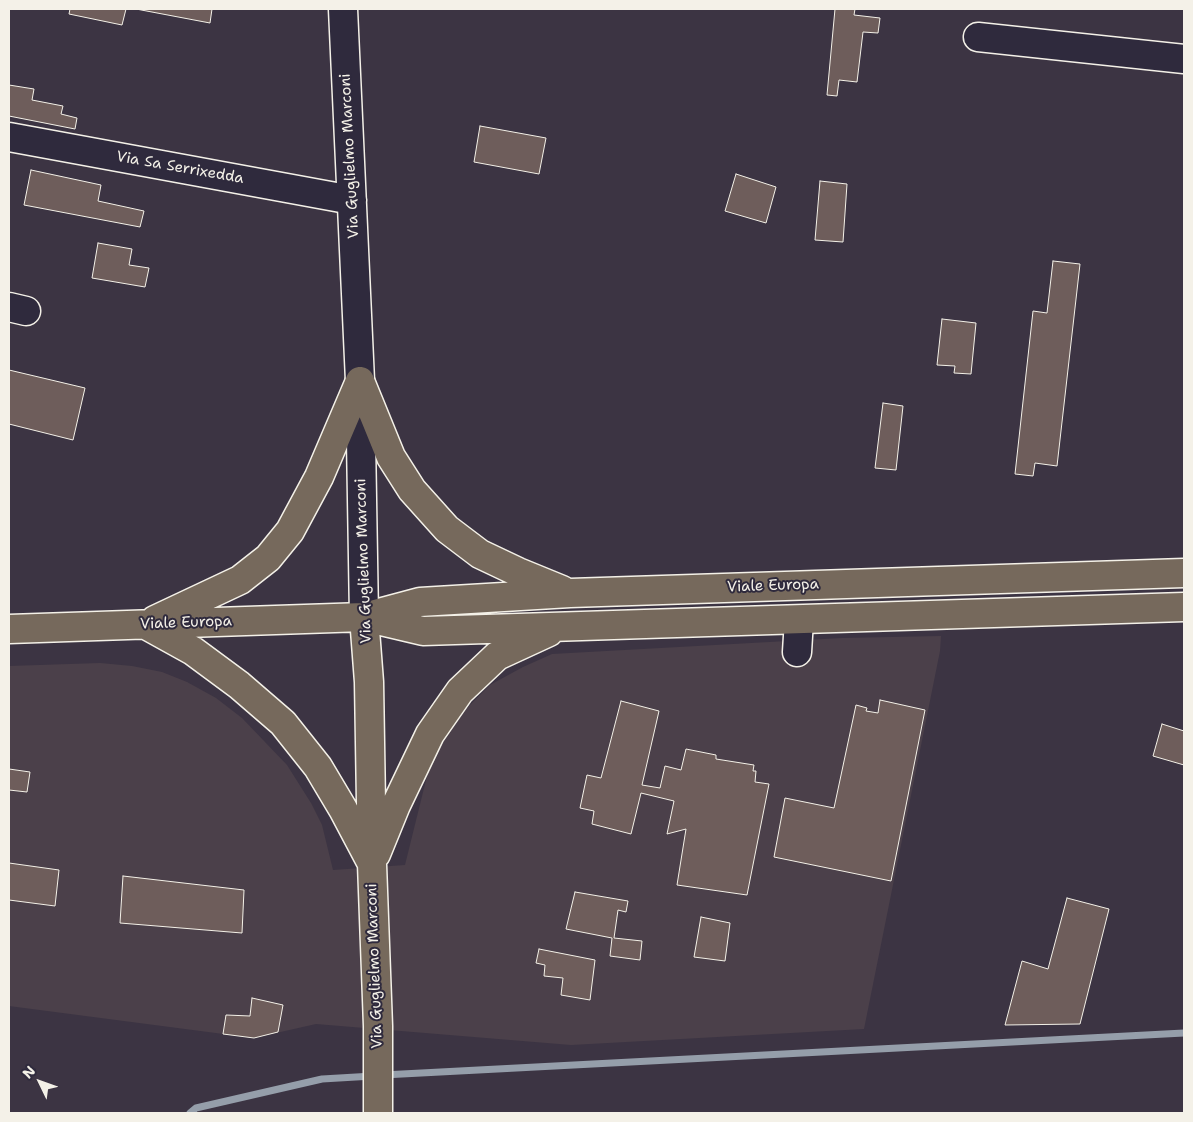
<!DOCTYPE html>
<html>
<head>
<meta charset="utf-8">
<style>
	body { margin:0 }
	#map { position:relative; width:1193px; height:1122px; overflow:hidden; background:#3c3443; font-family:"Shantell Sans",sans-serif }
	canvas { display:block }
	.frame { position:absolute; inset:0; border:10px solid #f4f1e8; pointer-events:none }
	.north { position:absolute; left:15px; top:1057px; width:50px; height:50px; -webkit-text-stroke:4px #2f2a3d; paint-order:stroke; rotate:312deg; font-size:14px; font-weight:700; line-height:20px; text-align:center; color:#f4f1e8 }
	.north::after { content:''; display:block; margin:auto; width:18px; height:22px; background:#f4f1e8; clip-path:polygon(50% 0,100% 100%,50% 72%,0 100%) }
</style>
</head>
<body>
<div id="map">
<canvas width="1193" height="1122"></canvas>
<div class="frame"></div>
<div class="north">N</div>
</div>
<script>
const c = document.querySelector('canvas').getContext('2d');
c.lineJoin = 'round';
function paint(path, color) {
  c.fillStyle = color;
  c.fill(path, 'evenodd');
}
function poly(rows) {
  const path = new Path2D();
  for (const r of rows) {
    path.moveTo(r[0], r[1]);
    for (let i = 2; i < r.length; i += 2) path.lineTo(r[i], r[i + 1]);
  }
  return path;
}
function trace(path, color, width, dash) {
  c.strokeStyle = color;
  c.lineWidth = width;
  c.lineCap = dash ? 'butt' : 'round';
  c.setLineDash(dash || []);
  c.stroke(path);
}
function label(font, color, halo, rows, align = 'center') {
  c.font = font + ' "Shantell Sans",sans-serif';
  c.lineWidth = 4;
  c.setLineDash([]);
  c.textBaseline = 'middle';
  c.strokeStyle = halo;
  c.fillStyle = color;
  for (const [text, x, y, turn = 0] of rows) {
    c.save();
    c.translate(x, y);
    c.rotate((+turn || 0) * Math.PI / 180);
    c.textAlign = isNaN(turn) ? turn : align;
    if (halo) c.strokeText(text, 0, 0);
    c.fillText(text, 0, 0);
    c.restore();
  }
}
const built = poly([
	[941,636,940,651,864,1029,571,1045,316,1024,254,1038,9,1006,9,666,100,663,132,666,162,672,187,682,216,698,242,718,287,765,311,803,322,825,333,870,405,865,428,772,444,738,465,710,490,685,523,667,552,654,842,638]
]);
const stream = poly([
	[383,1075,1184,1033],
	[190,1113,196,1108,322,1079,373,1076]
]);
const building = poly([
	[70,9,126,9,122,25,69,14,70,9],
	[136,9,212,9,210,23,136,9],
	[835,9,855,9,854,15,880,18,878,33,863,32,857,82,839,80,837,96,827,95,835,9],
	[9,85,34,89,32,100,63,106,61,114,77,118,75,129,9,116,9,85],
	[480,126,546,138,539,174,474,162,480,126],
	[31,170,101,185,98,201,144,211,140,227,24,205,31,170],
	[736,174,776,187,766,223,725,211,736,174],
	[820,181,847,184,843,242,815,240,820,181],
	[98,243,132,249,129,265,149,268,145,287,92,278,98,243],
	[1053,261,1080,264,1057,466,1035,463,1033,476,1015,474,1033,311,1047,313,1053,261],
	[942,319,976,323,971,374,954,373,955,366,937,365,942,319],
	[9,370,85,388,73,440,9,424,9,370],
	[883,403,903,406,896,470,875,468,883,403],
	[880,700,925,710,891,881,774,857,785,798,834,808,856,705,867,708,866,711,878,713,880,700],
	[621,701,659,711,642,785,660,788,665,766,681,770,686,749,716,755,716,759,754,765,753,771,756,771,755,782,769,784,747,895,677,885,686,829,667,834,674,801,641,793,631,834,592,824,594,811,580,808,587,775,601,778,621,701],
	[1162,724,1184,731,1184,765,1153,756,1162,724],
	[9,769,30,772,27,792,9,790,9,769],
	[9,863,59,870,55,906,9,900,9,863],
	[123,876,244,890,242,933,120,923,123,876],
	[575,892,628,901,626,912,618,910,614,938,642,941,640,960,610,956,612,938,566,929,575,892],
	[1067,898,1109,909,1080,1024,1005,1025,1022,961,1048,969,1067,898],
	[701,917,730,923,725,961,694,957,701,917],
	[539,949,595,960,590,1000,561,995,563,978,544,976,545,965,536,963,539,949],
	[252,998,283,1005,278,1032,254,1038,223,1034,226,1015,250,1016,252,998]
]);
const minor = poly([
	[343,9,360,381,364,617],
	[978,37,1184,59],
	[9,137,352,200],
	[9,307,26,311],
	[797,652,799,620]
]);
const major = poly([
	[360,381,391,457,412,490,447,529,480,554,518,572,562,590],
	[364,617,369,682,372,864,378,1026,378,1113],
	[368,618,423,631,1184,607],
	[155,620,240,580,268,558,290,531,319,477,360,381],
	[146,625,193,651,239,685,283,723,318,767,343,809,370,860],
	[9,629,364,617,420,602,570,593,1184,573],
	[376,854,396,805,430,734,460,691,497,656,549,632]
]);
const streetNames = [
	["Via Guglielmo Marconi",350,156,-93],
	["Via Sa Serrixedda",180,168,10],
	["Via Guglielmo Marconi",364,561,-92],
	["Viale Europa",773,586,-2],
	["Viale Europa",186,623,-2],
	["Via Guglielmo Marconi",375,966,-92]
];
paint(built, '#4b404a');
trace(stream, '#959eaa', 7);
paint(building, '#6e5d5b');
trace(building, '#f4f1e8', 1);
trace(minor, '#f4f1e8', 31);
trace(major, '#f4f1e8', 31);
trace(minor, '#2f2a3d', 28);
trace(major, '#76695c', 28);
label('15px', '#f4f1e8', '#2f2a3d', streetNames);
</script>
</body>
</html>
